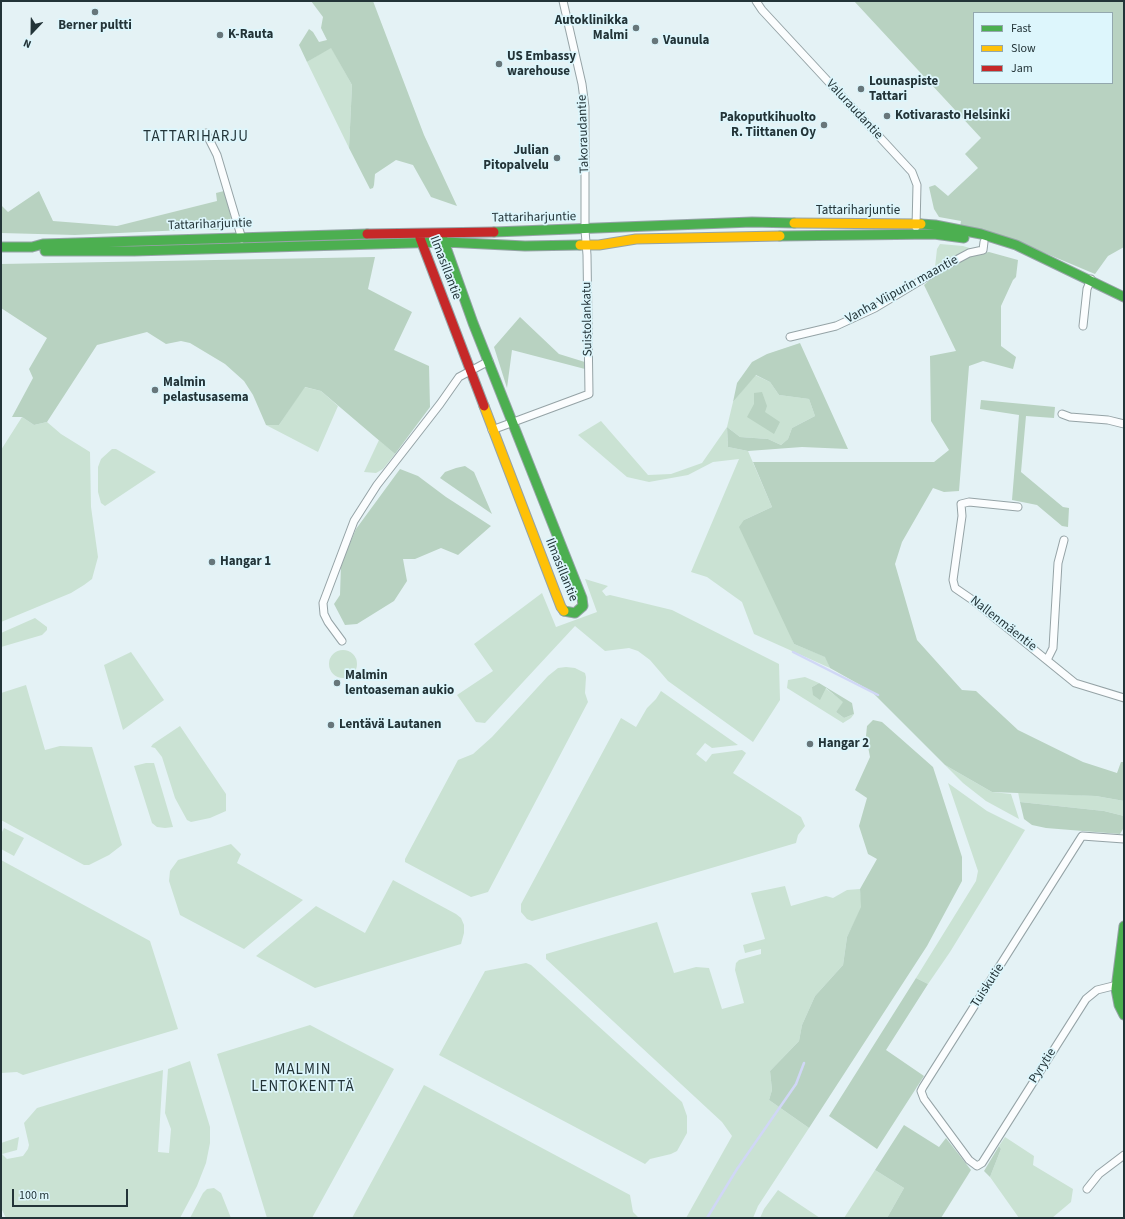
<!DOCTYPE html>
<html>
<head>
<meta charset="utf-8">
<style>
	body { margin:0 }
	#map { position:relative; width:1125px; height:1219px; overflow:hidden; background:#e4f2f5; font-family:"Source Sans 3",sans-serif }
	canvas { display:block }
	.frame { position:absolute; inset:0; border:2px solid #233438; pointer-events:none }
	.legend { position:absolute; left:973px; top:12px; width:140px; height:72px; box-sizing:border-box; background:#ddf6fc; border:1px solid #93a8ae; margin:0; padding:5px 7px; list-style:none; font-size:12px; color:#233438 }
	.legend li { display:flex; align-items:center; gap:8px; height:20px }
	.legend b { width:20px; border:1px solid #93a8ae }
	.north { position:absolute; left:12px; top:12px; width:40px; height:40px; -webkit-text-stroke:3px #ddf6fc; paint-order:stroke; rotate:202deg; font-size:11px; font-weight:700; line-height:16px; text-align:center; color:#233438 }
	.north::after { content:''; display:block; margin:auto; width:14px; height:18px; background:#233438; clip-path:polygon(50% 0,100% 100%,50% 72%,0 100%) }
	.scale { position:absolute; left:12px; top:1189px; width:116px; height:18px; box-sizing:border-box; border:2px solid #233438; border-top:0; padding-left:5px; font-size:12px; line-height:14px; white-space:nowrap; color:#233438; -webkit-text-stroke:3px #ddf6fc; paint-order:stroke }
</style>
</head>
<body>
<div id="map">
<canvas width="1125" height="1219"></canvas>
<div class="frame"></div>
<ul class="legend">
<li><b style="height:5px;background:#4caf50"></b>Fast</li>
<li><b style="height:5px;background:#ffc107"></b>Slow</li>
<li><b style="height:5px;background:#c62828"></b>Jam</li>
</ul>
<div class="north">N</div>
<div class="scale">100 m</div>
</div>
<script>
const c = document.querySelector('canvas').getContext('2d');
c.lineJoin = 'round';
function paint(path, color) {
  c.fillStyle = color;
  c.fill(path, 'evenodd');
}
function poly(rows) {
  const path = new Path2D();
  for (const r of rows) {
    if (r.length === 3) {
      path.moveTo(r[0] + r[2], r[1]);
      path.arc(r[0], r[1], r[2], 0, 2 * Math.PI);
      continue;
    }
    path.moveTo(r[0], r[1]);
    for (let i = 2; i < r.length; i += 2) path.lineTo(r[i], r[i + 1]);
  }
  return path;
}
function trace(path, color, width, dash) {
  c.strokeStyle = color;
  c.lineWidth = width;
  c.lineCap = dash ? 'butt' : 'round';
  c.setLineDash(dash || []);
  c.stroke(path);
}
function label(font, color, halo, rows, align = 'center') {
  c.font = font + ' "Source Sans 3",sans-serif';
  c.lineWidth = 3.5;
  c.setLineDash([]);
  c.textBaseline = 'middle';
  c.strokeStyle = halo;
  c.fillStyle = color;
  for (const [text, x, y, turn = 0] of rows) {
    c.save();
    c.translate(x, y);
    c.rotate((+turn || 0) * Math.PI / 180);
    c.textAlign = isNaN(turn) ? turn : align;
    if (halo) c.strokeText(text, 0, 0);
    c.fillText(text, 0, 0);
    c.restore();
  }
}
const green = poly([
	[331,47,352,85,349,148,307,62],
	[940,244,963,246,973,249,937,268,935,267,937,249],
	[755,375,770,382,779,395,809,399,815,416,792,428,788,439,781,445,768,439,740,437,727,427,728,447,748,451,772,507,744,520,794,644,826,657,830,668,754,634,742,602,707,577,691,572,739,459,713,462,688,475,649,482,627,477,578,435,601,421,648,475,671,474,702,463,727,427,733,402],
	[304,387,321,391,338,406,318,452,266,425,279,425],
	[22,417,34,425,47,422,61,434,90,452,91,507,98,557,92,579,84,585,71,593,1,622,1,450],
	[379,440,395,454,383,469,376,473,364,472],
	[112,449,116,449,156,472,105,506,101,503,98,492,98,467,101,459],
	[585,579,608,586,602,591,606,596,610,595,672,610,779,664,780,700,753,742,668,681,650,660,638,651,629,648,605,651,575,626,485,723,476,722,457,695,493,671,474,644,542,593,556,627,597,612],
	[35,618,47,627,47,630,42,635,1,647,1,633],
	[343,664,14],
	[131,652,164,700,123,730,104,665],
	[566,667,575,668,585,673,586,677,585,693,588,702,488,892,471,897,405,862,405,859,458,760,473,754,492,737,548,676,558,668],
	[805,677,819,683,812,687,825,688,844,702,836,712,844,718,854,714,851,718,843,723,787,688,788,680],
	[26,685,45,750,60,746,92,747,122,845,109,855,89,865,84,865,1,820,1,693],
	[661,691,738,745,712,748,705,743,696,754,706,762,712,754,742,750,746,753,733,773,801,817,805,826,798,835,796,843,532,921,527,919,521,912,521,904,621,718,636,727,647,708,656,699],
	[180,726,226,794,226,811,210,818,191,822,187,820,175,798,162,757,155,748,151,747,153,744],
	[146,763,154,763,173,827,165,828,157,827,152,823,134,766],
	[945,765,992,792,1011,794,1019,819,986,801,963,783],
	[948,783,987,811,1025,830,950,952,928,984,916,978,976,881,978,871],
	[1018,792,1096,796,1124,801,1124,816,1104,811,1020,802],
	[4,828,24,838,14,856,1,849,1,834],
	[231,844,241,854,237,863,303,900,244,949,180,915,169,881,170,871,178,860],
	[1,860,150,941,178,1029,23,1075,17,1072,1,1073],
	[393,880,456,914,461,918,464,925,464,933,461,944,315,988,256,956,316,906,365,933],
	[785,886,791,906,826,896,833,898,847,890,860,889,862,907,847,937,843,965,815,996,802,1025,799,1041,770,1071,772,1090,769,1100,809,1128,758,1206,753,1218,686,1218,732,1136,722,1122,546,959,546,954,657,922,674,973,696,967,709,968,722,1009,744,1003,735,970,736,963,739,960,761,954,761,949,745,953,743,945,765,939,751,893],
	[526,963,531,965,682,1102,687,1116,687,1133,677,1151,671,1154,650,1159,645,1164,439,1055,485,971],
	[310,1025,394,1069,312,1218,267,1218,217,1054],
	[190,1061,210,1127,210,1143,206,1163,197,1186,180,1218,6,1218,1,1208,1,1143,19,1137,17,1150,2,1154,7,1159,23,1156,28,1149,29,1145,24,1123,37,1108,163,1070,158,1152,169,1153,171,1129,165,1113,168,1069],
	[424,1085,630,1195,633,1212,639,1218,352,1218],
	[1005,1137,1034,1156,1033,1165,1073,1189,1071,1202,1052,1218,1019,1218,990,1177,1001,1149,999,1146],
	[875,1170,904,1188,887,1218,844,1218],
	[214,1188,221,1193,231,1218,190,1218,203,1193,207,1189],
	[778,1190,820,1218,760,1218,764,1209]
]);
const forest = poly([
	[311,1,373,1,424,135,457,206,431,197,413,165,396,160,375,174,374,185,373,188,370,189,349,148,352,85,331,48,307,62,299,45,309,29,313,32,319,42,327,40,321,28,323,17],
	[854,1,1124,1,1124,247,1108,256,1095,274,1033,248,960,227,961,221,939,217,934,209,929,187,935,185,948,196,978,168,965,154,981,138],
	[974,13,1112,13,1112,83,974,83],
	[39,191,53,221,117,226,217,201,216,193,224,191,231,217,229,224,223,229,215,230,206,229,75,235,1,233,1,205,8,212],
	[989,252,1018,260,1016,277,1013,280,1001,306,1001,346,1016,357,1013,369,983,361,969,366,959,491,944,492,933,488,902,542,895,564,917,640,962,690,976,691,1018,730,1083,762,1117,773,1121,762,1124,762,1124,801,1096,796,992,792,945,765,871,691,830,668,825,657,794,644,739,527,744,520,772,507,753,462,934,462,949,450,931,421,930,356,956,351,924,285,935,275,967,256],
	[375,257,368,289,412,312,394,350,429,366,430,407,395,454,321,391,305,387,279,425,266,425,253,395,244,381,225,364,190,343,181,341,166,344,147,332,97,345,47,422,34,425,22,417,12,417,33,378,29,369,47,338,1,308,1,264],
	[520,317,559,354,588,363,585,369,512,350,507,388,494,347],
	[800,343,848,449,802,447,748,451,728,447,727,427,740,437,768,439,781,445,788,439,792,428,815,416,809,399,779,395,770,382,756,375,733,402,737,383,752,362,767,354],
	[762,392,767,406,765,412,780,422,774,434,747,417,754,404,754,393],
	[981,400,1055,407,1054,418,1026,416,1021,472,1063,507,1069,508,1068,527,1062,526,1037,505,1012,500,1019,415,980,409],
	[465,466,474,472,492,514,440,478,445,472,456,468],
	[400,469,418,476,446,497,491,526,458,555,441,548,415,559,403,559,407,581,394,601,357,624,345,625,334,604,340,595,341,564,356,529],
	[819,683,852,703,854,714,844,718,836,712,843,702,826,688,820,700,813,695,812,687],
	[873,720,882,722,933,767,962,857,962,881,927,946,809,1128,769,1100,772,1090,770,1071,799,1041,802,1025,815,996,843,965,847,937,861,907,860,889,877,859,868,854,859,826,867,798,855,790,870,757,866,736,867,726],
	[1020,802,1104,811,1124,816,1123,829,1120,834,1046,828,1032,825,1024,819],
	[916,978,928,984,886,1050,924,1076,877,1149,829,1116],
	[904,1125,939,1147,946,1138,971,1170,941,1218,887,1218,904,1188,875,1170],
	[999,1146,1001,1149,990,1177,984,1171]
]);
const stream = poly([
	[793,652,878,695],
	[707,1218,737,1169,796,1084,804,1063]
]);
const street = poly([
	[756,1,762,10,912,172,917,185,916,227],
	[206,133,217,155,242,239],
	[1083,326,1087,289,1091,279],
	[790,337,836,326,875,308,943,267,969,253,983,250,984,242],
	[1062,414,1070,417,1108,420,1124,424],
	[492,430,589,394,587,255,585,230,585,107,582,84,563,1],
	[1018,507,969,502,961,504,962,516,953,580,955,588,974,601,1075,683,1124,698],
	[342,641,328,622,324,614,323,603,354,521,377,485,440,404,459,377,489,361],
	[1047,660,1053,648,1058,563,1064,540],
	[1121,984,1097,990,1086,999,982,1163,977,1166,969,1160,924,1099,921,1091,923,1087,1082,836,1124,839],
	[1087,1189,1099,1174,1124,1155]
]);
const fast = poly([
	[921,224,935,225,981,234,1016,245,1124,297],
	[494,232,752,222,794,223],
	[442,236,473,323,582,598,583,606,575,613,564,611],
	[780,236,934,234,964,238],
	[1,247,32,247,43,244,367,234],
	[45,251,134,251,445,242,525,246,580,245],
	[1124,926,1116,989,1119,1005,1124,1015],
	[1124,973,1124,997]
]);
const slow = poly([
	[794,223,921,224],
	[580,245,599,245,636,239,780,236],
	[484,406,561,607,564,611]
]);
const jam = poly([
	[367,234,494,232],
	[420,238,484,406]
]);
const markers = [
	[95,12,4,"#67767a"],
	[636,28,4,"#67767a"],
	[220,35,4,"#67767a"],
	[655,41,4,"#67767a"],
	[499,64,4,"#67767a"],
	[861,89,4,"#67767a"],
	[887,116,4,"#67767a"],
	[824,125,4,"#67767a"],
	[557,158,4,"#67767a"],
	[155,390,4,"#67767a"],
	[212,562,4,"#67767a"],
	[337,683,4,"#67767a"],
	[331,725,4,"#67767a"],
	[810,744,4,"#67767a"]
];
const poiNames = [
	["Autoklinikka",628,21,"right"],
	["Malmi",628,36,"right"],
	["Berner pultti",95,26,"center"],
	["K-Rauta",228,35],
	["Vaunula",663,41],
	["US Embassy",507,57],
	["warehouse",507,72],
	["Lounaspiste",869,82],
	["Tattari",869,97],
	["Kotivarasto Helsinki",895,116],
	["Pakoputkihuolto",816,118,"right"],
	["R. Tiittanen Oy",816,133,"right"],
	["Julian",549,151,"right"],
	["Pitopalvelu",549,166,"right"],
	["Malmin",163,383],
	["pelastusasema",163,398],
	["Hangar 1",220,562],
	["Malmin",345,676],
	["lentoaseman aukio",345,691],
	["Lentävä Lautanen",339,725],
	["Hangar 2",818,744]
];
const streetNames = [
	["Valuraudantie",854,110,47],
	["Takoraudantie",584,134,-92],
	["Tattariharjuntie",858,211],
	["Tattariharjuntie",534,218,-1],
	["Tattariharjuntie",210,225,-2],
	["Ilmasillantie",445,268,69],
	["Vanha Viipurin maantie",902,290,-29],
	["Suistolankatu",588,319,-91],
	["Ilmasillantie",561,570,68],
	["Nallenmäentie",1003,624,38],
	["Tuiskutie",988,986,-57],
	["Pyrytie",1043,1066,-58]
];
const quarterNames = [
	["TATTARIHARJU",196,138],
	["MALMIN",303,1071],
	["LENTOKENTTÄ",303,1088]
];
paint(green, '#cae2d3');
paint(forest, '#b8d2c1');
trace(stream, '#d0d7f6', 2.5);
trace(street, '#95a3a6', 9);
trace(fast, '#95a3a6', 11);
trace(slow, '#95a3a6', 11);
trace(jam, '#95a3a6', 11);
trace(street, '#fbfdfe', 7);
trace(fast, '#4caf50', 9);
trace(slow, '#ffc107', 9);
trace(jam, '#c62828', 9);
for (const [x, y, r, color] of markers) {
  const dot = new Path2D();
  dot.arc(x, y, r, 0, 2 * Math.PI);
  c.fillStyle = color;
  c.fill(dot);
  trace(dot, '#ddf6fc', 1.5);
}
label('bold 13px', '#233438', '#ddf6fc', poiNames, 'left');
label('13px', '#233438', '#ddf6fc', streetNames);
c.letterSpacing = '1px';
label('15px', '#233438', '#ddf6fc', quarterNames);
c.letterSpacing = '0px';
</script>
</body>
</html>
